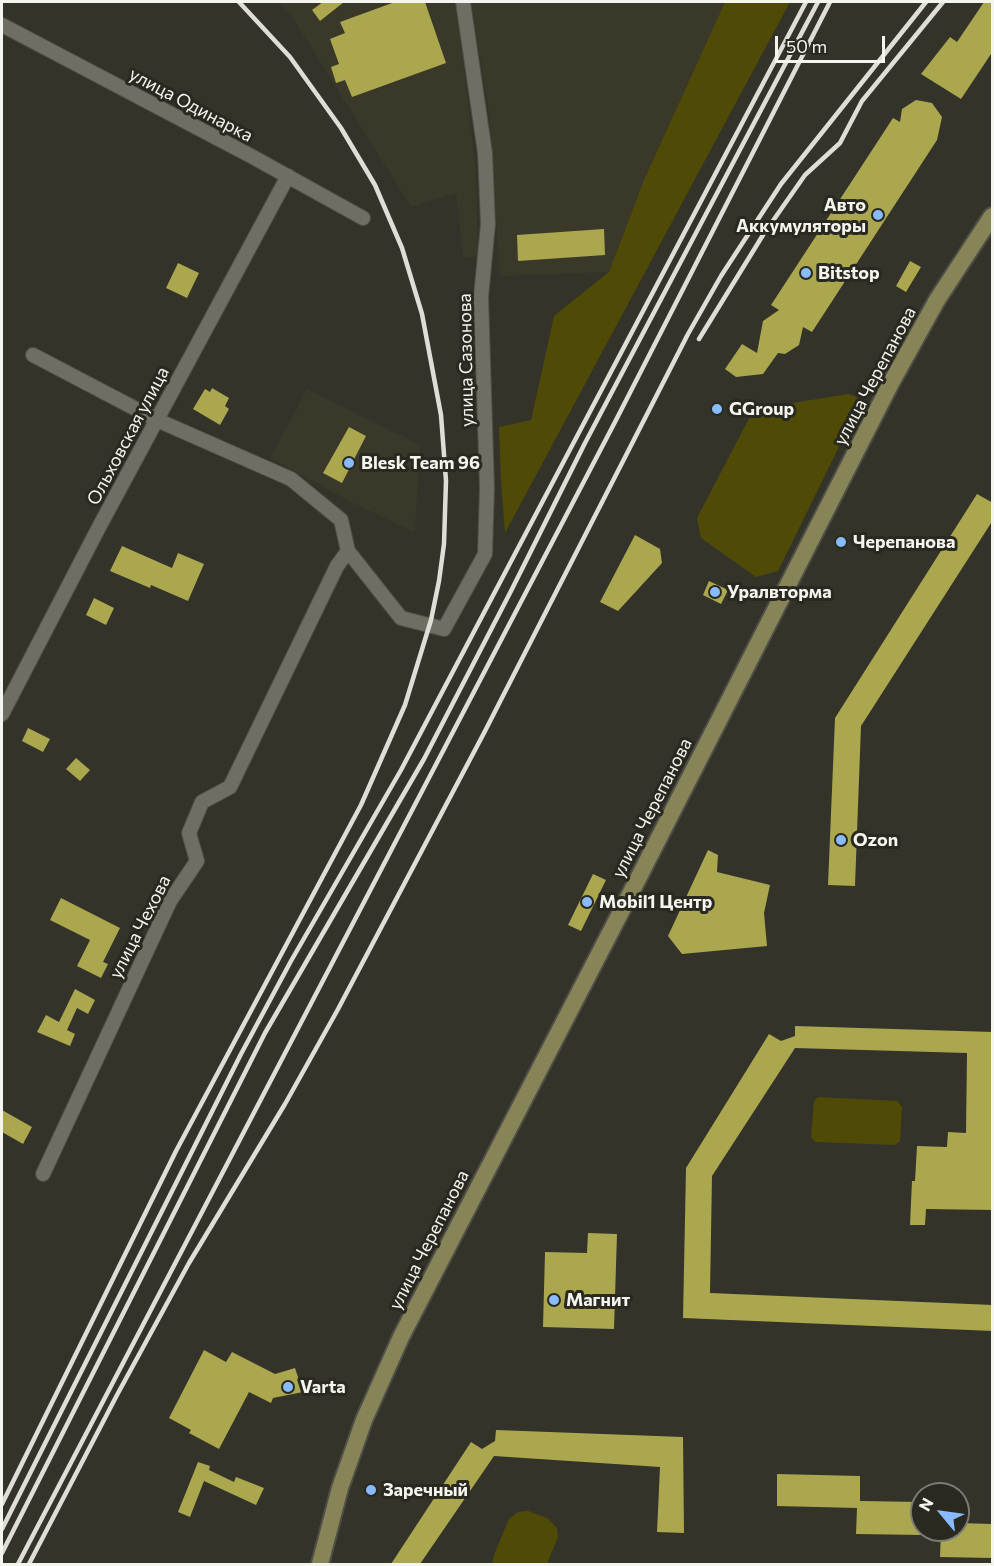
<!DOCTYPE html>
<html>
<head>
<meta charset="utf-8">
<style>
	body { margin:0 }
	#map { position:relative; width:994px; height:1566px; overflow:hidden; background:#33332a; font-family:Commissioner,sans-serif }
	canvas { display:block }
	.frame { position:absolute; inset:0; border:3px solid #f5f5ef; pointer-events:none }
	.north { position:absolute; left:910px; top:1482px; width:60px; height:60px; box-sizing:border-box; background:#292920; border:2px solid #7b7b73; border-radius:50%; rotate:299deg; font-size:16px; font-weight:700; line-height:24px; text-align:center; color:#f5f5ef }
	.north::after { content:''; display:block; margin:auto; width:21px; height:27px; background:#89bafc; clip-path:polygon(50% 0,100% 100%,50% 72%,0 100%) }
	.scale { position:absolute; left:775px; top:36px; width:110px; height:27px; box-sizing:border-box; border:3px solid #f5f5ef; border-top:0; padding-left:8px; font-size:18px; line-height:21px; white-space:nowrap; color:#f5f5ef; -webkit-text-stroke:4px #292920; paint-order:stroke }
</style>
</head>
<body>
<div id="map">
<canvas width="994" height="1566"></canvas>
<div class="frame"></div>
<div class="north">N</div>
<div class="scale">50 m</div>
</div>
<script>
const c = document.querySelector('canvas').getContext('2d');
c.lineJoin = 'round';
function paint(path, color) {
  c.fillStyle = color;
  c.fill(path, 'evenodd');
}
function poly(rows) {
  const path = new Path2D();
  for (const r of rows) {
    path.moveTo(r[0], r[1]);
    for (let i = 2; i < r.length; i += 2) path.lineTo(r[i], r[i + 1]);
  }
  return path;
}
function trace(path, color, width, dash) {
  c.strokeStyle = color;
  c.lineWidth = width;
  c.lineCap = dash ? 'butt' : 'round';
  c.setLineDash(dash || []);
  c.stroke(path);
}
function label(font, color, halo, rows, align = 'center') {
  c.font = font + ' Commissioner,sans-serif';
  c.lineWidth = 6;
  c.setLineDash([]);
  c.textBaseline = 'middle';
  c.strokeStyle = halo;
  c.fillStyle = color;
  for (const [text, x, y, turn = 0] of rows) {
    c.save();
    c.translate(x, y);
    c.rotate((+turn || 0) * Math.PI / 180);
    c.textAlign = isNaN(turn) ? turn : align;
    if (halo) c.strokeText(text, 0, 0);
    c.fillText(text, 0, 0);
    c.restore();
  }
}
const built = poly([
	[278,2,456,2,476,171,478,256,463,258,456,193,411,207,291,15],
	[471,2,725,2,644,180,609,272,500,276,489,112],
	[307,389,420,445,415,532,355,504,270,458]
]);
const green = poly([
	[725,2,790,2,505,533,501,481,499,427,531,420,554,316,609,272,644,180],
	[849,394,857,397,860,404,778,571,756,577,701,538,697,518,754,409],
	[818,1097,897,1101,902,1107,900,1141,895,1145,816,1142,811,1137,814,1101],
	[528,1511,547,1518,557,1528,558,1537,547,1564,492,1564,494,1555,509,1519,518,1512]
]);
const building = poly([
	[323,2,344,2,320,21,312,10],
	[395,2,425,2,446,63,352,97,345,80,336,83,331,67,339,64,330,39,345,33,340,22],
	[984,2,993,2,993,51,961,99,921,74,950,37,957,42],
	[916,100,932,103,942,117,937,140,812,332,803,327,799,345,785,354,778,353,763,374,736,377,725,369,742,344,757,353,763,321,779,310,771,305,893,118,900,122,902,109],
	[604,229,605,255,518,261,517,235],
	[910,261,921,267,906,292,896,286],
	[178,263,199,273,187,298,166,288],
	[212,388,229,398,225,406,229,409,220,425,193,409,205,389,210,392],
	[349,427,366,436,342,483,323,473],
	[977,494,993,503,993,520,861,726,855,886,828,885,835,718],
	[635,535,660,549,662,563,618,611,600,602],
	[122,546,172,568,178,553,204,564,188,601,151,585,150,588,110,571],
	[709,581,728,590,721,604,703,595],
	[94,598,114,608,106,625,86,615],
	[28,728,50,739,43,752,22,741],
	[76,758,90,770,80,781,66,769],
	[708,850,718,855,717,872,770,885,764,913,767,946,682,954,668,936],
	[593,874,606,880,581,931,568,925],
	[61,898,120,928,103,962,108,964,101,978,77,966,90,940,50,920],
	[75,989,95,1000,88,1014,77,1008,67,1030,75,1034,70,1046,37,1032,46,1015,59,1022],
	[795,1026,993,1032,993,1210,926,1209,925,1225,910,1225,912,1181,915,1181,917,1146,947,1147,948,1132,966,1133,967,1053,795,1048,712,1176,710,1293,993,1305,993,1331,683,1318,686,1168,769,1034,781,1041,795,1036],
	[2,1110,32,1127,23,1144,2,1132],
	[588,1233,617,1234,614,1329,543,1327,545,1252,587,1253],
	[204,1350,226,1362,232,1352,275,1374,295,1368,303,1392,273,1398,271,1403,249,1392,219,1449,189,1433,191,1430,169,1418],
	[496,1430,683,1437,684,1533,657,1532,660,1467,494,1456,420,1564,391,1564,471,1442,482,1449,495,1441],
	[198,1462,210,1466,209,1470,234,1482,236,1477,264,1488,256,1505,204,1481,190,1517,178,1512],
	[777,1474,860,1476,860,1501,922,1502,922,1535,856,1534,857,1508,777,1506],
	[958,1523,993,1524,993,1558,940,1557,941,1530,958,1530]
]);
const minor = poly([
	[2,25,251,156,363,218],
	[33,355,157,420,291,479,341,520,348,551,401,618,444,629,485,554,487,488,481,297,488,224,485,153,463,2],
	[2,714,98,529,288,176],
	[43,1174,170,901,197,861,189,833,202,802,230,787,337,566,348,551]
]);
const secondary = poly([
	[320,1564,340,1488,364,1420,401,1337,641,873,891,383,937,300,992,216]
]);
const rail = poly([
	[699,339,763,235,805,175,840,143,862,101,943,2],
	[2,1504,176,1151,361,805,405,705,431,620,439,581,444,544,446,481,441,415,422,314,402,248,375,185,341,128,290,57,239,2],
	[2,1529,241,1054,291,961,401,770,806,2],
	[2,1553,265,1033,424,759,511,591,585,443,818,2],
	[18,1564,615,422,830,2],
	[29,1564,117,1395,189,1263,285,1104,337,1011,484,733,688,334,721,276,781,184,926,2]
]);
const markers = [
	[878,215,6,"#89bafc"],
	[806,273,6,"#89bafc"],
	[717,409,6,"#89bafc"],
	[349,463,6,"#89bafc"],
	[841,542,6,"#89bafc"],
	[715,592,6,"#89bafc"],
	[841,840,6,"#89bafc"],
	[587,902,6,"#89bafc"],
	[554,1300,6,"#89bafc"],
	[288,1387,6,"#89bafc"],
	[371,1490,6,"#89bafc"]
];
const streetNames = [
	["улица Одинарка",191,105,28],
	["улица Сазонова",466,360,-91],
	["улица Черепанова",875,376,-62],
	["Ольховская улица",128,436,-62],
	["улица Черепанова",652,808,-63],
	["улица Чехова",140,927,-63],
	["улица Черепанова",429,1240,-63]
];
const poiNames = [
	["Авто",866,205,"right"],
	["Аккумуляторы",866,226,"right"],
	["Bitstop",818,273],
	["GGroup",729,409],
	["Blesk Team 96",361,463],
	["Черепанова",853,542],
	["Уралвторма",727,592],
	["Ozon",853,840],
	["Mobil1 Центр",599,902],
	["Магнит",566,1300],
	["Varta",300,1387],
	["Заречный",383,1490]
];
paint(built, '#3a3929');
paint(green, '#4f4b06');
paint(building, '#aba74e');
trace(minor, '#4f4f47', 16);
trace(secondary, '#4f4f47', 20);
trace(minor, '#6e6e63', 14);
trace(secondary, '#878558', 16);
trace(rail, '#deded7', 4.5);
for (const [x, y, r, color] of markers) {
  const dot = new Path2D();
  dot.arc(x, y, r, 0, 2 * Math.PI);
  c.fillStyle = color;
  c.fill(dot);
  trace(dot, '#292920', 2);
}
label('18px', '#f5f5ef', '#292920', streetNames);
label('bold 18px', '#f5f5ef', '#292920', poiNames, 'left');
</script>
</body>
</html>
